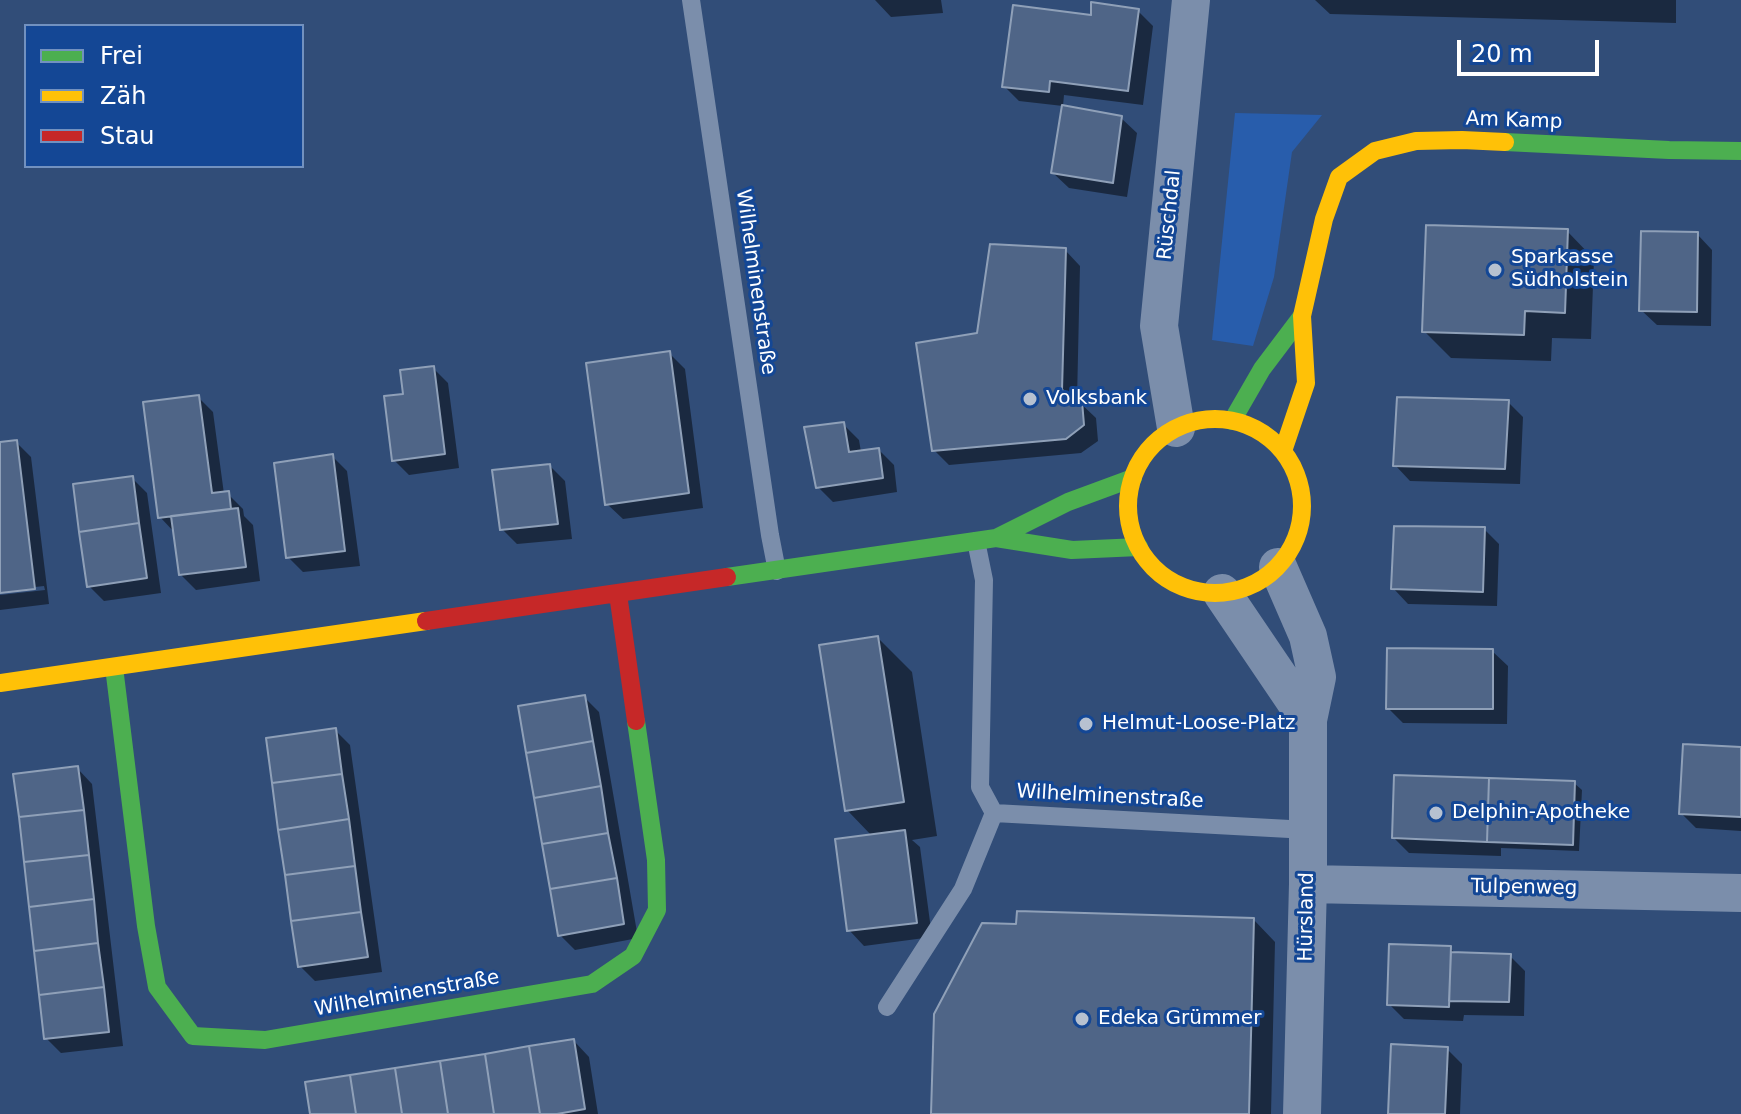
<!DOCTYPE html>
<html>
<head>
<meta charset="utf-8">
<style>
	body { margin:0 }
	#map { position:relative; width:1741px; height:1114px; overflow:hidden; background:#314d78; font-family:"DejaVu Sans",sans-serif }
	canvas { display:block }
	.legend { position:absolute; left:24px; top:24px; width:280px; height:144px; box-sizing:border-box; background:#144795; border:2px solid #7291bf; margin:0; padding:10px 14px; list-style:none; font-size:24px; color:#fff }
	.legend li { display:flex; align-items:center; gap:16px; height:40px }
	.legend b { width:40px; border:2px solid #7291bf }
	.scale { position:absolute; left:1457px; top:40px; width:142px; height:36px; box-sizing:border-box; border:4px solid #fff; border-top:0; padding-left:10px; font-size:24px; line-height:28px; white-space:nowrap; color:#fff; -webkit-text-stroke:6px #144795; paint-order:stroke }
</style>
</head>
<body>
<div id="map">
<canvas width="1741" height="1114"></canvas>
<ul class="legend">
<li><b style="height:10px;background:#4caf50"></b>Frei</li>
<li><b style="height:10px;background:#ffc107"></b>Zäh</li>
<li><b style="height:10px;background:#c62828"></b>Stau</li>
</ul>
<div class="scale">20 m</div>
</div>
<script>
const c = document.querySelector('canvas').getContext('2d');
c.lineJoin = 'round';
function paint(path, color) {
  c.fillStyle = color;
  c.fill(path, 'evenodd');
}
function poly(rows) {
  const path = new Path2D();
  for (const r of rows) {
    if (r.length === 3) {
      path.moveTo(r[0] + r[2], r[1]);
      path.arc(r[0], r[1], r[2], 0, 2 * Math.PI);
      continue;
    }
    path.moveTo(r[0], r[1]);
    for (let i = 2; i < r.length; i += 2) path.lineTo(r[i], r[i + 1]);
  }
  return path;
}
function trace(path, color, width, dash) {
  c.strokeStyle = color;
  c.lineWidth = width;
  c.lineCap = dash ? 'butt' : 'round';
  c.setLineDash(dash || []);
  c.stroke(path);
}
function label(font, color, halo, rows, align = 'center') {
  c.font = font + ' "DejaVu Sans",sans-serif';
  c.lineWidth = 6;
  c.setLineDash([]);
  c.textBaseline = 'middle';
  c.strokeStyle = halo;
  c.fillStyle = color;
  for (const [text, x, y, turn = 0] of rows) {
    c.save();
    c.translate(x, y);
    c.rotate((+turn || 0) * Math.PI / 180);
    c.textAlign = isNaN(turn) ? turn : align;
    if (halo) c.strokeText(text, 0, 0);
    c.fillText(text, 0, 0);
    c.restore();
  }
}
const green = poly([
	[1235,113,1322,115,1292,152,1274,277,1253,346,1212,340]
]);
const shadow = poly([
	[875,0,941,0,943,13,891,17],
	[1315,0,1676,0,1676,23,1330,14],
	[1138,11,1153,26,1143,105,1064,95,1063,106,1019,101,1004,86,1093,17],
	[1121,118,1137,133,1127,197,1069,188,1053,173],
	[1567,231,1594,259,1591,339,1552,338,1551,361,1451,358,1424,331],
	[1697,234,1712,250,1711,326,1657,325,1641,310],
	[1065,250,1080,266,1077,400,1096,418,1098,441,1081,453,949,465,934,450,979,335],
	[669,353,685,369,703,508,623,519,607,504],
	[433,368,448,383,459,468,409,475,394,460,405,395],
	[198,397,213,412,224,494,228,494,243,509,244,516,253,525,260,581,196,590,180,574,175,533,160,517],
	[1508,402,1523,417,1520,484,1410,481,1395,465],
	[844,425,859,440,861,452,879,450,894,465,897,492,833,502,818,487],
	[16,442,31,457,49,604,0,610,0,595,45,590,44,586,0,591,0,444],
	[332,456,347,471,360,566,303,572,288,557],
	[550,466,565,481,572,539,517,544,502,529],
	[132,478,147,493,161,593,104,601,89,586],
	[1484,529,1499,544,1497,606,1408,604,1393,588],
	[878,638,912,672,937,836,912,840,920,847,932,937,864,946,849,930,872,836,847,810],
	[1492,651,1508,666,1507,724,1403,723,1388,708],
	[584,697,599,712,638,938,575,950,560,935],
	[335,730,350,745,382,972,315,981,300,966],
	[1741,749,1741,831,1696,828,1681,813],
	[77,768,92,784,123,1046,61,1053,46,1038],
	[1574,783,1582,790,1579,851,1501,848,1501,856,1409,853,1394,838],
	[1254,920,1275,942,1271,1114,933,1114,1018,926],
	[1450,948,1456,954,1510,956,1525,971,1524,1016,1464,1015,1463,1021,1404,1019,1389,1004],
	[574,1041,589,1057,598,1114,312,1114],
	[1447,1049,1462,1064,1460,1114,1390,1114]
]);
const building = poly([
	[1091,2,1139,9,1128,91,1050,81,1049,92,1002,87,1013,5,1091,15,1091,2],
	[1062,105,1122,116,1113,183,1051,173,1062,105],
	[1426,225,1568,229,1565,313,1525,311,1524,335,1422,332,1426,225],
	[1641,231,1698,232,1697,312,1639,311,1641,231],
	[990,244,1066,248,1062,390,1082,401,1084,425,1066,439,932,451,916,343,977,333,990,244],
	[670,351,689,493,605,505,586,363,670,351],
	[434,366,445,454,392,461,384,396,403,394,400,370,434,366],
	[199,395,212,493,229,491,231,509,158,518,143,402,199,395],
	[1397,397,1509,400,1505,469,1393,466,1397,397],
	[844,422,849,452,879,448,883,478,816,488,804,427,844,422],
	[17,440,35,589,0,593,0,442,17,440],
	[333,454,345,551,286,558,274,463,333,454],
	[550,464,558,524,500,530,492,470,550,464],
	[133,476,139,523,79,532,73,484,133,476],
	[238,508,246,567,179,575,171,516,238,508],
	[139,523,147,578,87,587,79,532,139,523],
	[1394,526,1485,527,1483,592,1391,589,1394,526],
	[878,636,904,802,845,811,819,645,878,636],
	[1387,648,1493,649,1493,709,1386,709,1387,648],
	[585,695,593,741,526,753,518,706,585,695],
	[336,728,342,774,272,783,266,738,336,728],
	[593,741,601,786,534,798,526,753,593,741],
	[1683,744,1741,747,1741,817,1679,814,1683,744],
	[78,766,84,810,19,817,13,774,78,766],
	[342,774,349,819,278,830,272,783,342,774],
	[1394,775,1489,778,1487,842,1392,838,1394,775],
	[1489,778,1575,781,1573,845,1487,842,1489,778],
	[601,786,608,833,542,844,534,798,601,786],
	[84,810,89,855,24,862,19,817,84,810],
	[349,819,355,866,285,875,278,830,349,819],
	[905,830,917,923,847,931,835,839,905,830],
	[608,833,617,878,550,889,542,844,608,833],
	[89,855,94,899,29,907,24,862,89,855],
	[355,866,361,912,291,921,285,875,355,866],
	[617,878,624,924,558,936,550,889,617,878],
	[94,899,98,943,34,951,29,907,94,899],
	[1017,911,1254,918,1249,1114,931,1114,934,1014,982,923,1016,924,1017,911],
	[361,912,368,957,298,967,291,921,361,912],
	[98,943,104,987,39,995,34,951,98,943],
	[1389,944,1451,946,1449,1007,1387,1005,1389,944],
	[1451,952,1511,954,1509,1002,1449,1001,1451,952],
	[104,987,109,1032,44,1039,39,995,104,987],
	[574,1039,585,1109,557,1114,540,1114,529,1046,574,1039],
	[1391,1044,1448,1047,1445,1114,1388,1114,1391,1044],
	[529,1046,540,1114,494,1114,485,1054,529,1046],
	[485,1054,494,1114,448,1114,440,1061,485,1054],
	[440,1061,448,1114,402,1114,395,1068,440,1061],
	[395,1068,402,1114,356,1114,350,1075,395,1068],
	[350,1075,356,1114,310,1114,305,1082,350,1075]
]);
const lane = poly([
	[691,0,770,535,777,571],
	[976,541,984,580,980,787,994,813,1308,830],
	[887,1007,963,889,994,813]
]);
const street = poly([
	[1176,428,1159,326,1191,0],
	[1278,567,1308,636,1317,677,1308,720,1308,884,1302,1114],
	[1222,593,1308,720],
	[1308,884,1741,893]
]);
const fast = poly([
	[1505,142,1669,150,1741,151],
	[1232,421,1262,369,1302,316],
	[996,538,1072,550,1139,547],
	[727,577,996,538,1068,502,1133,478],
	[114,667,146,926,157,987,193,1036,265,1040,592,984,633,956,657,910,656,860,636,721]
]);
const slow = poly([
	[1215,506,87],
	[1283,451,1306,383,1302,316,1324,219,1339,177,1375,151,1416,141,1462,140,1505,142],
	[0,683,426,621]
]);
const jam = poly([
	[618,594,636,721],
	[426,621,727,577]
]);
const markers = [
	[1495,270,8,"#b7c1d0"],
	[1030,399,8,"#b7c1d0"],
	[1086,724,8,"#b7c1d0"],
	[1436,813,8,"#b7c1d0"],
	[1082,1019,8,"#b7c1d0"]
];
const streetNames = [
	["Am Kamp",1514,121,2],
	["Rüschdal",1170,215,-84],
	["Wilhelminenstraße",755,282,82],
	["Wilhelminenstraße",1110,797,3],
	["Tulpenweg",1524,888,1],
	["Hürsland",1307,917,-89],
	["Wilhelminenstraße",407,994,-10]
];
const poiNames = [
	["Sparkasse",1511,258],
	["Südholstein",1511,281],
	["Volksbank",1046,399],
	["Helmut-Loose-Platz",1102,724],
	["Delphin-Apotheke",1452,813],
	["Edeka Grümmer",1098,1019]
];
paint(green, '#285dac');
paint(shadow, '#0007');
paint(building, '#4f6587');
trace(building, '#8fa0b8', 2);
trace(lane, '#7b8eab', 18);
trace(street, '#7b8eab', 38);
trace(fast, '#4caf50', 18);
trace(slow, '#ffc107', 18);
trace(jam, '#c62828', 18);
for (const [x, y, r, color] of markers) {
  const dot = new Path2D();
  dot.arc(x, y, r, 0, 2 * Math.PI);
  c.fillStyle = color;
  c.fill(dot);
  trace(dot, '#144795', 3);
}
label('20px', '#fff', '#144795', streetNames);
label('20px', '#fff', '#144795', poiNames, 'left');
</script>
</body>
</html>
